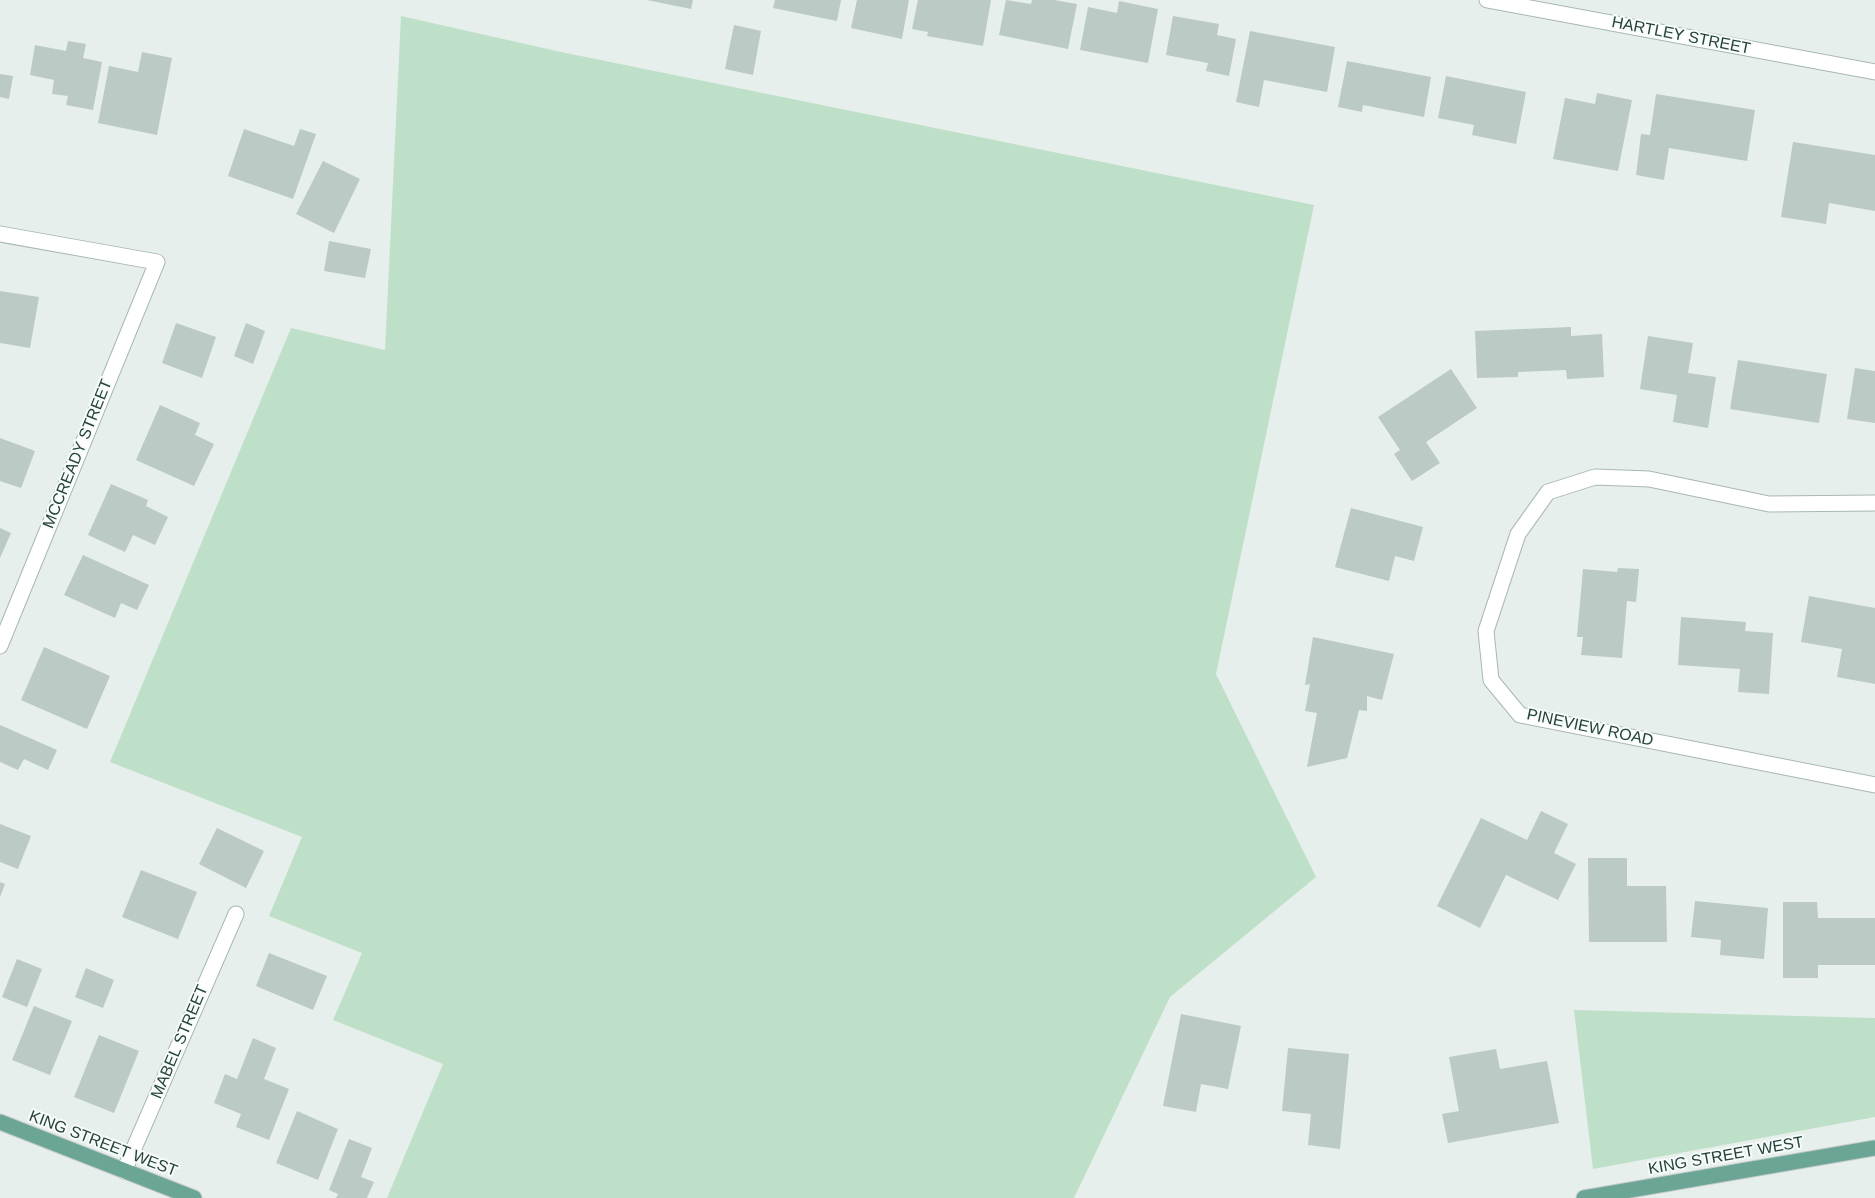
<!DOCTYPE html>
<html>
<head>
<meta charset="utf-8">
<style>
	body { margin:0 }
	canvas { display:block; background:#e6efeb }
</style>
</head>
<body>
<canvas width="1875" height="1198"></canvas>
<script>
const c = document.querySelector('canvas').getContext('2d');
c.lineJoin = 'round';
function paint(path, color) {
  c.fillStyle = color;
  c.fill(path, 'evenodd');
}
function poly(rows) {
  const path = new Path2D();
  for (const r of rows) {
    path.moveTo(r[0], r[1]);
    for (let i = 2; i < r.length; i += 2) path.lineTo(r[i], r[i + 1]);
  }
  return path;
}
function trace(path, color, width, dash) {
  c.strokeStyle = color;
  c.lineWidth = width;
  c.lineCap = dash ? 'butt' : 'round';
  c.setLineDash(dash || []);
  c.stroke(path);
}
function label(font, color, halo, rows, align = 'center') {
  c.font = font + ' Arial,sans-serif';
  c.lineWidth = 4;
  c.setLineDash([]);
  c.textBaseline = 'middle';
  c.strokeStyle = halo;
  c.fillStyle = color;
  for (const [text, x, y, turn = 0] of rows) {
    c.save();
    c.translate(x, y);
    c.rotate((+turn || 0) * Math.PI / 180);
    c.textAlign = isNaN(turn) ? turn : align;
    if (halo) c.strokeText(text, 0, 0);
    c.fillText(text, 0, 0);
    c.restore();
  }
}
const green = poly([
	[401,16,561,52,1314,205,1216,674,1316,877,1170,997,1074,1198,387,1198,443,1064,333,1020,362,953,269,916,302,837,110,762,291,328,385,350],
	[1574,1010,1875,1018,1875,1117,1593,1169]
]);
const building = poly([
	[647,0,693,0,691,9],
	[775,0,841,0,837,21,773,8],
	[857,0,909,0,902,39,851,28],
	[918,0,991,0,983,46,927,36,928,32,912,29],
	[1006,0,1031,4,1032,0,1054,0,1077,4,1068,49,999,35],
	[1119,1,1158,9,1148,63,1080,50,1088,7,1117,13],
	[1173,16,1219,24,1217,35,1236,39,1229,76,1206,71,1208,63,1166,55],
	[734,25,761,31,753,75,725,69],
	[1250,31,1335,47,1327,92,1264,80,1259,107,1236,102],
	[68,41,86,44,83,58,102,62,93,110,66,105,68,96,52,94,54,80,30,75,35,45,66,51],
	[142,52,172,58,157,135,98,123,109,66,138,72],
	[1347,61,1431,77,1424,117,1363,105,1362,112,1338,107],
	[0,74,13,76,9,99,0,97],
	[1446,76,1526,92,1516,144,1472,135,1474,125,1438,118],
	[1597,93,1632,100,1618,171,1553,159,1565,98,1595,104],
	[1656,94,1755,110,1747,161,1669,148,1664,180,1636,175,1641,134,1650,135],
	[244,129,294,146,300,129,316,134,293,199,228,176],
	[1793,142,1875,155,1875,211,1829,203,1826,224,1781,217],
	[323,161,360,179,334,233,296,214],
	[329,241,371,249,365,278,324,271],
	[0,291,39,297,30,348,0,343],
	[176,323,216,337,202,378,162,363],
	[246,323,265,331,253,364,234,356],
	[1571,327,1571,336,1602,334,1604,377,1567,379,1566,370,1518,372,1518,377,1477,378,1475,331],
	[1648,336,1693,343,1688,373,1716,377,1708,428,1673,422,1677,395,1640,389],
	[1738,360,1827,374,1819,423,1730,409],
	[1855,368,1875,371,1875,423,1847,419],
	[1451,369,1477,408,1426,442,1440,463,1412,481,1394,454,1400,450,1378,417],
	[160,405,200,423,195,435,214,444,194,486,136,460],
	[0,438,35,451,21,488,0,481],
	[111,484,148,500,146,506,168,517,155,545,133,535,125,552,88,535],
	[1351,508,1423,527,1414,561,1395,556,1389,581,1335,567],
	[0,528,11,533,0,558],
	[83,555,149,585,137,610,121,603,115,618,64,595],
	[1618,568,1639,569,1636,602,1627,601,1622,658,1581,655,1583,637,1577,637,1583,569,1617,572],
	[1809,596,1875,608,1875,684,1837,677,1842,649,1801,642],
	[1681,617,1746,622,1745,631,1773,633,1769,694,1738,692,1740,669,1678,665],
	[1313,637,1394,654,1382,700,1367,696,1367,711,1359,710,1347,758,1307,767,1317,713,1305,711,1310,684,1305,685],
	[44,647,110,676,87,729,21,700],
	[0,725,57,750,48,770,24,759,18,770,0,762],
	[1541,811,1568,824,1554,853,1576,864,1558,900,1506,875,1480,928,1437,906,1481,818,1527,840],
	[0,824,31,836,18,869,0,862],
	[217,828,264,851,246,888,199,864],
	[1588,858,1627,858,1627,886,1666,886,1667,942,1589,942],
	[141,870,197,892,178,939,122,917],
	[0,882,5,884,0,897],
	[1695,901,1768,908,1764,959,1720,955,1721,940,1691,937],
	[1783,902,1817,902,1818,918,1875,918,1875,965,1818,965,1818,978,1783,978],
	[269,953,327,976,313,1010,256,986],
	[17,959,42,969,27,1007,2,997],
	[86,968,114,980,103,1008,75,997],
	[34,1006,72,1021,50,1075,12,1060],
	[1181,1014,1241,1026,1228,1089,1201,1084,1196,1112,1163,1106],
	[99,1035,139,1051,114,1113,74,1097],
	[253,1038,276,1048,264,1079,289,1089,269,1140,236,1127,241,1114,214,1103,225,1074,237,1079],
	[1288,1048,1349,1054,1340,1149,1308,1145,1311,1114,1282,1111],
	[1496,1049,1500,1069,1547,1061,1559,1123,1448,1143,1442,1114,1459,1111,1449,1057],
	[297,1111,338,1129,318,1180,276,1163],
	[349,1139,372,1148,361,1177,374,1182,367,1198,336,1198,338,1194,329,1190]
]);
const street = poly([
	[1487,0,1875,72],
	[0,234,157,262,0,646],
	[1875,503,1769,504,1649,479,1595,477,1548,492,1518,534,1486,631,1491,680,1520,715,1875,785],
	[124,1171,236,914]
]);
const primary = poly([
	[0,1122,194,1198],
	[1584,1198,1875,1148]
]);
const streetNames = [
	["HARTLEY STREET",1681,36,11],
	["MCCREADY STREET",78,454,-68],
	["PINEVIEW ROAD",1590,728,12],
	["MABEL STREET",180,1042,-67],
	["KING STREET WEST",103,1144,21],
	["KING STREET WEST",1726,1156,-10]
];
paint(green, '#bfe0c8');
paint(building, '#bbcac4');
trace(street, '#a8b8b2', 17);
trace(primary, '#c2cac8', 17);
trace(street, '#fff', 15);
trace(primary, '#6aa596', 15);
label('16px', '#24423a', '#f7fbf9', streetNames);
</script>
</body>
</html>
